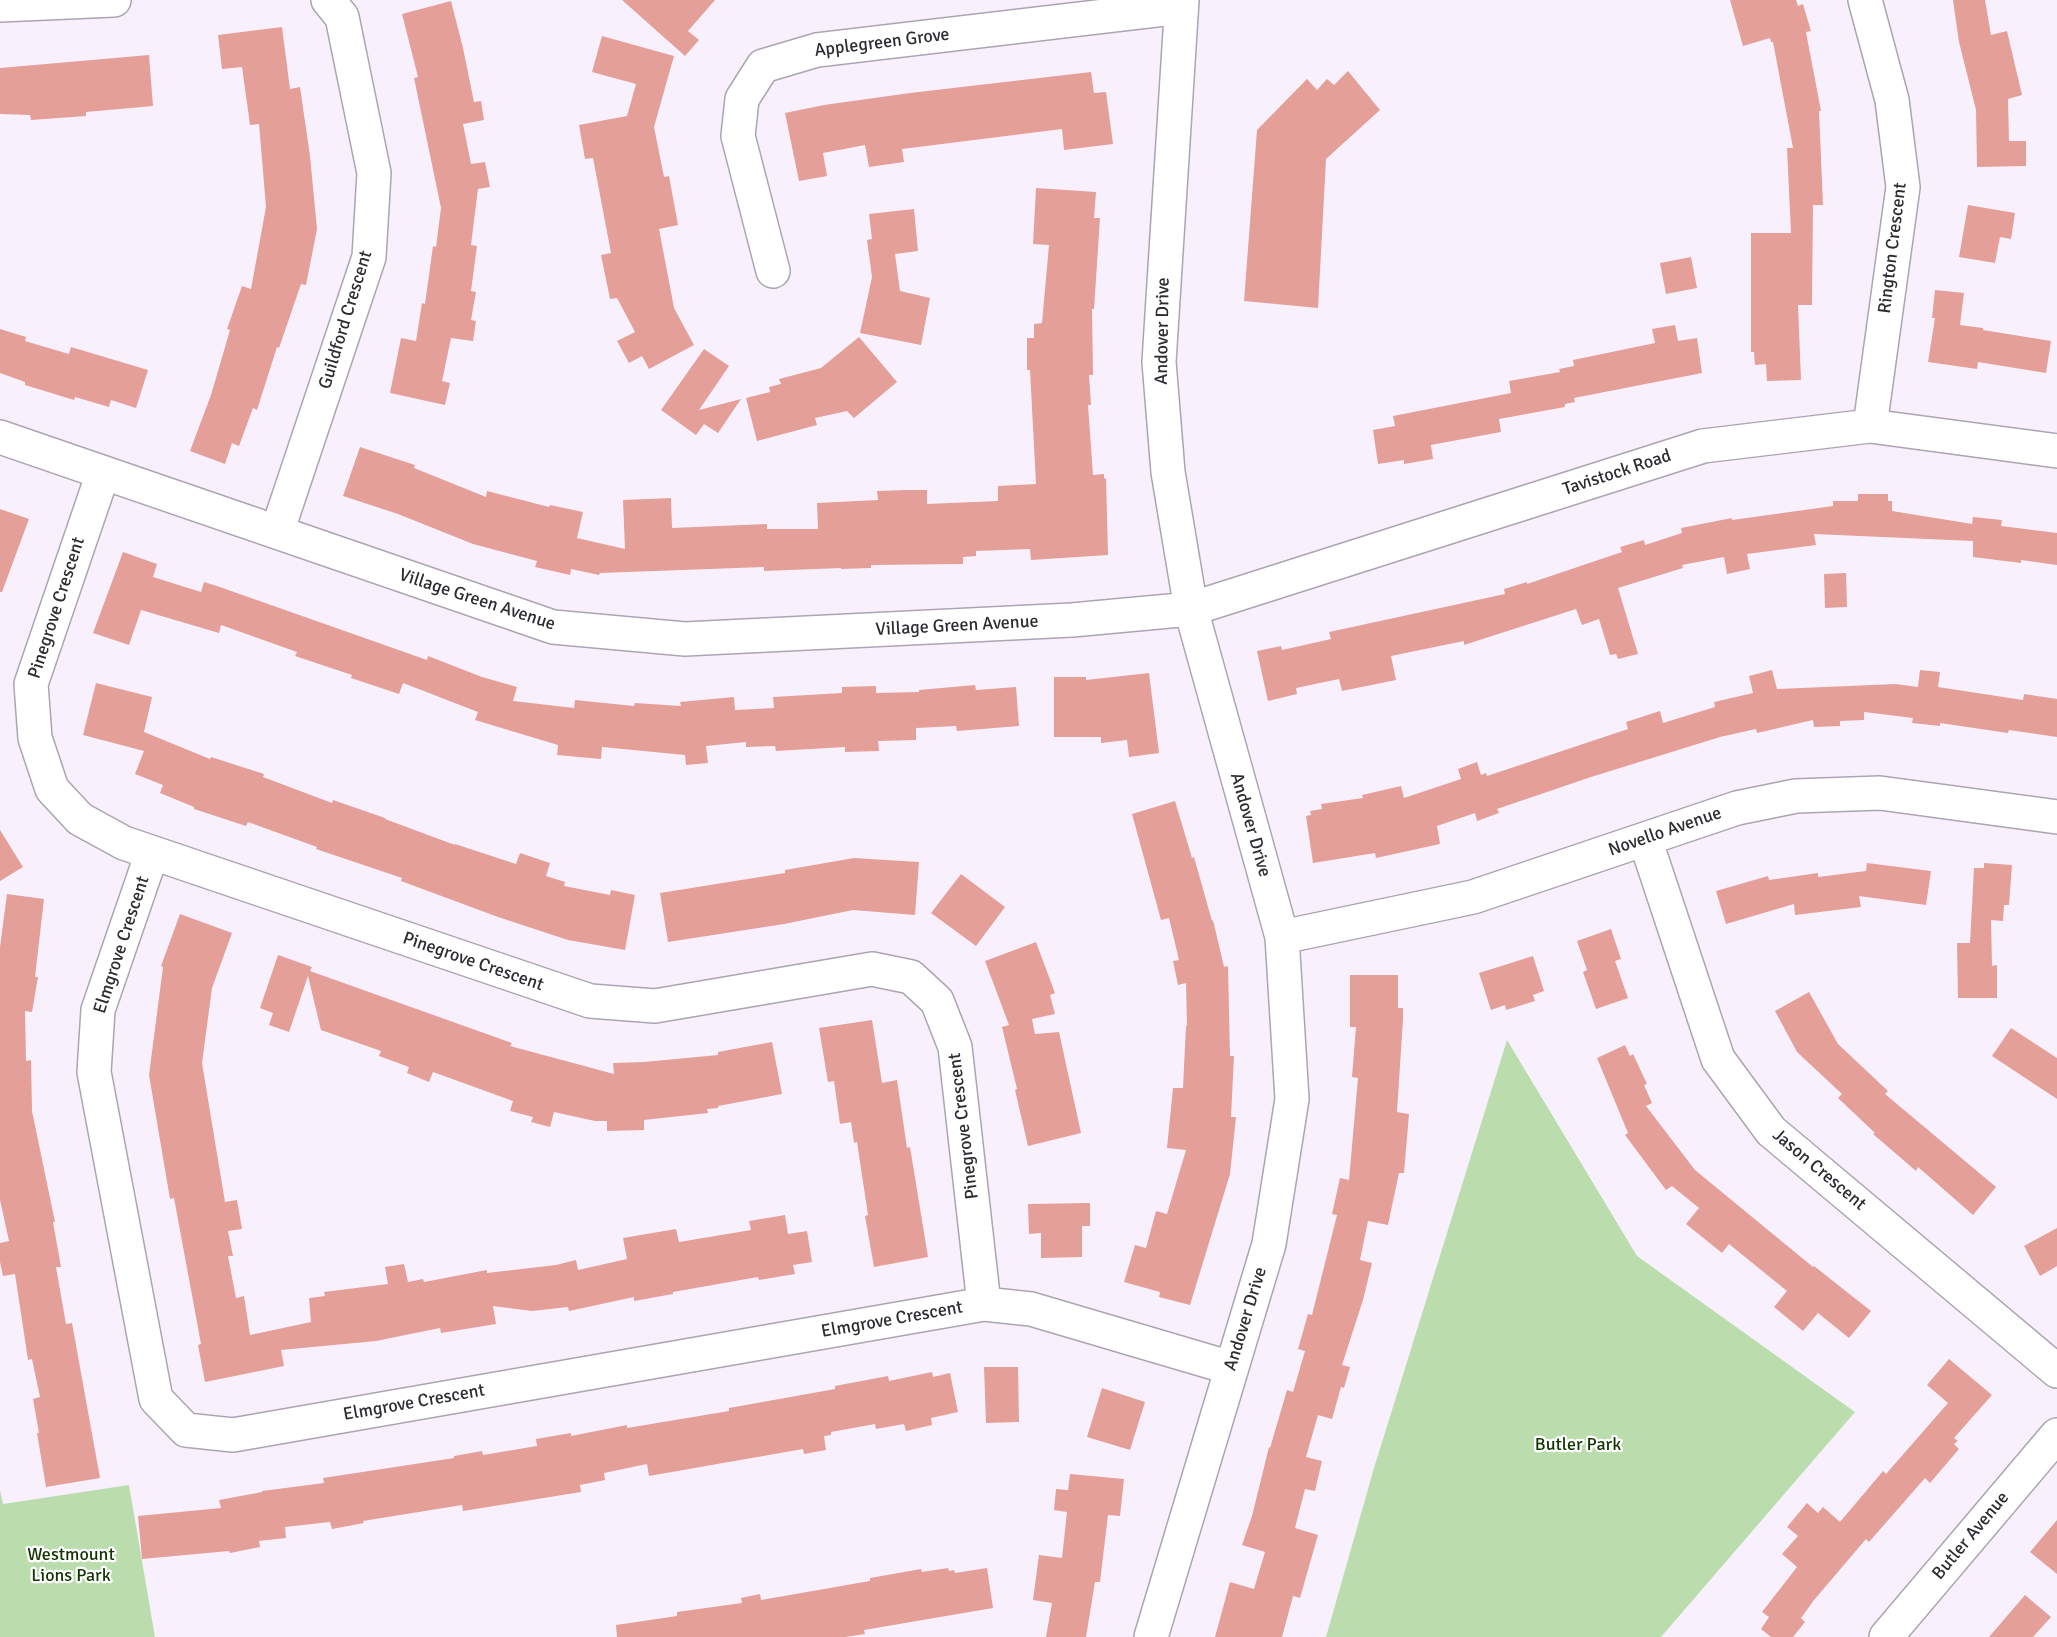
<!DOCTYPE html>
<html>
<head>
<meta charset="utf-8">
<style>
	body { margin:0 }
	canvas { display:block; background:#f8f1fd }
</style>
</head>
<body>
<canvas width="2057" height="1637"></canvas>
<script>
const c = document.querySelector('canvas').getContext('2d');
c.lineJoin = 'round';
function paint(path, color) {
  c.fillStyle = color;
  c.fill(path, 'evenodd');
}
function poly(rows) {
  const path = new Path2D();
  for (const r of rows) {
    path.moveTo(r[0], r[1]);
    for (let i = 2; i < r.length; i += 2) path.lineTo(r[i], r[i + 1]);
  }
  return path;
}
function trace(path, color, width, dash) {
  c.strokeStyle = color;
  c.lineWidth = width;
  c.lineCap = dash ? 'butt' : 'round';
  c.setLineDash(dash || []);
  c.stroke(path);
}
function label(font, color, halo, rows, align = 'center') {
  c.font = font + ' Signika,sans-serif';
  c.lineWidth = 4.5;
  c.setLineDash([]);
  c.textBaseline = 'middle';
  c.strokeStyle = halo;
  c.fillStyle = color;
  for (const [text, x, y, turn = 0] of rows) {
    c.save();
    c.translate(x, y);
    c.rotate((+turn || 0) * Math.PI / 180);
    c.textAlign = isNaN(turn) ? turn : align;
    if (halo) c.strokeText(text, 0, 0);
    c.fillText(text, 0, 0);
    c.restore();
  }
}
const green = poly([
	[1507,1040,1637,1256,1855,1412,1661,1637,1326,1637,1374,1468],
	[129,1485,155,1637,0,1637,0,1490,3,1504]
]);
const building = poly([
	[622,0,715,0,688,31,699,40,685,56],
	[1730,0,1796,0,1798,6,1803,4,1811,31,1806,32,1821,111,1819,111,1823,205,1813,205,1812,305,1798,305,1801,380,1767,381,1766,364,1755,365,1754,352,1751,352,1751,233,1791,233,1787,148,1793,148,1773,42,1771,42,1770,38,1743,46],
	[1953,0,1985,0,1991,35,2007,31,2022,95,2008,99,2009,141,2026,141,2026,166,1977,167,1976,110,1959,42],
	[451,1,463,48,474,102,481,101,484,120,463,124,471,164,485,162,490,187,478,189,471,245,477,246,471,291,476,292,471,320,476,321,473,341,451,338,442,381,450,383,445,405,390,393,401,338,416,341,422,303,425,304,433,246,436,247,441,208,414,78,418,77,402,14],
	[282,27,290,89,300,87,310,156,317,229,306,285,301,284,279,348,277,347,257,410,253,408,239,446,232,443,225,464,190,451,211,395,230,330,227,329,242,286,251,289,266,207,259,124,250,125,242,67,222,69,218,35],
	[602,36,674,56,654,127,664,177,669,176,678,225,659,229,674,308,694,345,649,369,642,356,629,363,617,341,635,332,617,298,610,299,601,255,611,253,593,158,585,159,579,125,627,116,636,84,592,72],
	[149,55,153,106,86,112,86,116,31,120,30,115,0,114,0,68],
	[1348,71,1380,110,1326,159,1318,308,1244,301,1257,130,1307,79,1317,90,1327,79,1334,85],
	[1091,72,1094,93,1106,92,1113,144,1064,150,1062,129,902,149,904,162,869,167,865,145,823,153,827,176,799,181,785,113,824,105,910,93],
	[1036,188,1096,192,1094,218,1100,218,1094,309,1092,309,1093,375,1089,375,1091,405,1088,405,1093,475,1104,474,1104,479,1106,478,1108,555,1031,560,1030,549,976,551,976,556,963,557,963,564,871,565,871,568,841,569,841,568,764,571,764,567,600,573,599,575,571,569,570,575,535,567,537,561,473,544,398,514,343,496,360,447,415,465,414,468,486,497,487,491,549,507,550,505,583,512,577,538,625,549,623,500,671,498,672,528,767,524,767,529,818,529,817,503,878,500,877,491,906,490,927,490,927,504,998,501,998,486,1036,484,1030,370,1027,370,1027,338,1034,338,1034,324,1042,323,1049,245,1033,244],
	[1968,205,2015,213,2011,239,2000,237,1995,263,1959,257],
	[914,209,918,251,895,254,900,291,930,298,921,345,860,333,872,277,867,240,872,239,869,214],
	[1691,257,1697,288,1666,294,1660,263],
	[1935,290,1964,293,1960,325,1983,328,1983,330,2051,341,2046,373,1978,362,1977,369,1928,362,1935,318,1932,318],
	[1675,325,1678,341,1697,338,1702,373,1574,398,1575,402,1565,404,1565,407,1499,419,1501,432,1431,445,1433,459,1404,464,1404,460,1378,464,1373,430,1395,426,1393,416,1511,393,1509,381,1560,372,1559,369,1574,366,1573,360,1655,343,1652,329],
	[0,329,26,337,25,341,69,354,71,347,148,370,136,408,111,400,109,407,75,397,74,400,25,385,25,382,0,373],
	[859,337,897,382,854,418,847,411,815,418,817,425,757,441,746,398,770,392,769,387,781,384,779,379,821,368],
	[704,349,729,366,699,410,741,399,718,433,704,424,696,435,661,410],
	[1858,494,1888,494,1888,501,1892,501,1892,511,1972,524,1973,517,2002,520,2001,526,2057,533,2057,565,2021,560,2021,563,1973,557,1973,541,1814,534,1816,545,1747,554,1750,569,1727,574,1724,557,1682,565,1683,568,1618,588,1638,654,1618,659,1616,654,1610,655,1599,619,1582,625,1576,609,1464,645,1464,641,1391,656,1396,680,1342,691,1339,679,1296,688,1297,694,1268,701,1257,651,1281,646,1282,650,1331,639,1329,632,1505,594,1504,589,1527,582,1527,584,1622,552,1620,547,1644,540,1645,545,1682,533,1681,528,1732,518,1732,520,1833,506,1833,501,1858,501],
	[0,509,29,519,2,592,0,592],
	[123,552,157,564,153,577,201,592,204,582,217,586,427,660,428,656,482,677,517,687,513,701,574,708,575,700,634,706,635,703,681,706,680,702,734,697,735,710,774,708,773,697,842,693,842,687,876,686,876,693,919,692,919,690,975,685,976,690,1016,687,1019,726,957,731,956,726,916,728,916,740,878,741,879,751,845,752,845,747,776,751,775,746,746,747,746,742,706,746,708,763,686,765,685,755,602,747,601,759,557,755,558,745,475,720,478,712,403,683,399,694,351,678,352,675,295,656,297,652,221,625,219,633,141,610,129,645,93,633],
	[1846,573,1847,607,1825,608,1824,574],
	[1772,670,1777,689,1896,684,1918,687,1920,670,1940,672,1938,687,2023,700,2024,694,2057,699,2057,737,2009,730,2008,733,1940,723,1940,726,1912,723,1913,718,1864,712,1864,720,1840,721,1840,726,1814,727,1813,720,1757,733,1756,729,1720,737,1591,777,1497,809,1499,813,1477,821,1475,813,1437,826,1440,844,1376,858,1375,853,1313,863,1306,816,1311,815,1310,811,1322,809,1321,804,1363,798,1362,795,1401,786,1404,798,1461,779,1458,769,1477,762,1481,775,1486,773,1487,776,1628,729,1626,722,1660,711,1663,723,1715,707,1714,702,1753,693,1749,676],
	[1149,673,1159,753,1129,757,1127,740,1101,743,1101,737,1054,737,1054,677,1086,677,1086,680],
	[96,683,152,697,144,732,210,759,211,757,264,774,263,777,332,803,333,800,385,818,385,819,455,845,455,844,516,864,520,853,550,863,546,876,565,882,564,886,610,895,611,890,635,895,625,950,568,940,498,917,401,881,402,878,316,849,317,847,248,822,246,826,194,809,194,807,160,793,163,785,135,774,144,751,83,735],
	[1175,801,1192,858,1194,857,1212,921,1213,920,1224,967,1228,966,1230,1056,1234,1056,1231,1117,1236,1117,1230,1174,1190,1305,1159,1297,1160,1292,1124,1282,1135,1245,1146,1248,1156,1211,1167,1214,1186,1150,1167,1148,1173,1088,1183,1088,1186,1026,1187,1026,1186,983,1178,985,1173,961,1179,960,1169,918,1161,920,1132,814],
	[0,830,23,867,0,881],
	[854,858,919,862,915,915,853,910,784,924,668,942,660,893,785,873,785,870],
	[1867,863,1931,871,1926,905,1859,896,1861,907,1795,915,1794,904,1726,924,1716,891,1768,876,1769,880,1818,873,1818,877,1866,871],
	[1984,863,2012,865,2009,905,2004,905,2003,921,1991,920,1992,966,1997,965,1997,998,1958,998,1957,943,1970,943,1974,868,1984,868],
	[961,874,1005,907,976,946,931,913],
	[7,894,44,899,35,977,38,977,32,1012,25,1011,26,1061,31,1060,32,1111,55,1222,53,1222,61,1267,56,1267,66,1324,72,1323,100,1478,46,1487,37,1433,39,1433,33,1399,40,1397,32,1359,28,1360,15,1274,3,1276,0,1262,0,1243,9,1241,0,1200,0,947],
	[180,914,232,933,212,988,202,1063,225,1202,237,1200,242,1229,228,1231,233,1256,228,1256,236,1298,244,1296,250,1335,311,1322,309,1298,325,1296,324,1292,388,1284,385,1267,404,1264,408,1282,423,1279,424,1282,487,1270,487,1273,556,1265,576,1260,578,1270,627,1259,623,1238,676,1229,679,1242,751,1230,749,1221,785,1215,788,1234,807,1231,812,1262,793,1265,795,1274,759,1280,758,1277,673,1292,673,1294,634,1301,634,1297,569,1311,568,1307,532,1311,493,1306,496,1324,441,1333,440,1328,376,1341,281,1350,284,1366,205,1382,198,1345,201,1344,174,1198,170,1199,149,1075,163,967,161,966],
	[1611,929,1621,959,1615,961,1628,998,1596,1009,1583,972,1587,970,1577,941],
	[1036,942,1055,993,1050,995,1055,1014,1032,1019,1035,1034,1059,1032,1081,1133,1028,1146,1015,1090,1017,1089,1002,1027,1009,1025,985,961],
	[278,955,312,967,310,971,512,1043,510,1046,614,1074,613,1063,644,1062,718,1055,718,1052,772,1042,782,1094,718,1106,718,1108,707,1109,708,1113,644,1120,644,1130,607,1131,607,1121,595,1121,554,1112,550,1127,531,1122,533,1117,510,1111,513,1101,433,1072,429,1082,407,1073,409,1067,379,1056,381,1051,321,1030,308,976,289,1032,269,1025,273,1013,260,1008],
	[1533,956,1544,991,1533,995,1535,1001,1506,1010,1505,1005,1491,1010,1479,973],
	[1350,975,1398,975,1398,1008,1403,1008,1403,1019,1397,1112,1409,1114,1404,1173,1399,1173,1388,1225,1368,1221,1360,1260,1372,1263,1363,1300,1342,1365,1350,1367,1344,1388,1341,1387,1332,1419,1318,1415,1306,1457,1322,1461,1315,1491,1305,1489,1295,1528,1318,1535,1300,1598,1293,1596,1282,1637,1215,1637,1230,1582,1254,1589,1265,1552,1242,1545,1252,1516,1269,1447,1270,1448,1287,1390,1293,1392,1305,1351,1298,1349,1308,1314,1312,1315,1337,1215,1332,1214,1340,1178,1349,1180,1358,1078,1352,1077,1356,1027,1350,1027],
	[1809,992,1838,1044,1888,1091,1885,1094,1996,1187,1973,1215,1918,1167,1916,1171,1873,1134,1875,1133,1838,1098,1842,1094,1797,1052,1775,1011],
	[872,1020,882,1083,897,1080,907,1148,910,1147,928,1257,874,1267,865,1216,868,1215,857,1142,854,1143,851,1122,840,1124,834,1081,828,1082,819,1028],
	[2011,1028,2057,1058,2057,1099,1992,1056],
	[1625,1045,1630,1056,1633,1054,1647,1084,1644,1085,1652,1103,1646,1106,1695,1170,1813,1267,1814,1266,1871,1311,1849,1338,1818,1313,1803,1331,1774,1307,1787,1291,1729,1244,1722,1253,1686,1224,1699,1208,1672,1186,1666,1190,1625,1135,1628,1133,1597,1058],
	[1090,1203,1090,1226,1082,1226,1082,1257,1041,1258,1041,1233,1029,1234,1028,1204],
	[2057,1228,2057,1266,2040,1276,2024,1246],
	[1949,1359,1992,1395,1954,1438,1958,1441,1954,1444,1959,1449,1930,1483,1925,1478,1869,1542,1866,1539,1814,1600,1801,1618,1805,1622,1793,1637,1771,1637,1761,1629,1769,1617,1762,1612,1797,1567,1782,1554,1798,1536,1787,1527,1807,1503,1818,1513,1823,1507,1840,1522,1883,1471,1886,1474,1948,1403,1927,1385],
	[984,1367,1018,1367,1019,1422,986,1423],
	[932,1372,933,1377,950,1373,958,1412,931,1418,932,1425,906,1431,904,1424,876,1429,875,1424,831,1432,831,1435,824,1436,826,1450,804,1454,803,1449,649,1476,647,1464,604,1473,605,1480,580,1485,581,1492,463,1511,462,1505,363,1521,364,1523,332,1529,330,1522,285,1527,286,1538,259,1541,260,1547,230,1553,229,1551,142,1559,138,1516,221,1508,219,1500,262,1492,262,1491,324,1483,323,1478,454,1458,454,1456,482,1451,483,1455,537,1446,536,1439,571,1433,571,1436,627,1425,627,1428,729,1411,729,1408,835,1389,835,1386,888,1376,889,1381],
	[1102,1388,1145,1402,1130,1450,1087,1437],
	[1070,1474,1124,1479,1120,1516,1108,1515,1100,1582,1095,1582,1086,1637,1046,1637,1052,1603,1033,1600,1039,1555,1062,1558,1067,1512,1054,1510,1056,1489,1068,1490],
	[2057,1520,2057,1574,2030,1552],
	[948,1568,949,1571,954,1570,955,1573,987,1568,993,1608,864,1630,865,1634,845,1637,617,1637,616,1625,677,1616,677,1612,742,1603,741,1598,760,1594,761,1600,870,1581,870,1578,921,1569,922,1572],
	[2025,1595,2051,1617,2033,1637,1989,1637]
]);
const minor = poly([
	[1865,0,1892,100,1903,187,1870,426],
	[0,5,114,0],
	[773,271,738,136,742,99,763,66,817,50,1181,7],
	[0,437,553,627,685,639,1072,620,1191,609,1703,446,1870,426,2057,451],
	[103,473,31,684,35,738,52,789,80,819,124,843,590,1001,655,1006,872,969,911,977,937,1001,955,1047,984,1304],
	[277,532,369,257,374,173,342,17,328,0],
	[1645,839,1718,1059,1771,1131,2057,1371],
	[152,853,98,1010,94,1072,156,1399,186,1430,233,1435,984,1304,1031,1309,1231,1368],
	[1282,937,1473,897,1737,808,1796,796,1880,793,2057,817],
	[1151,1637,1269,1244,1292,1099,1282,937,1191,609,1168,472,1159,362,1182,0],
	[1886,1637,2057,1435]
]);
const streetNames = [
	["Applegreen Grove",882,43,-7],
	["Rington Crescent",1893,248,-83],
	["Guildford Crescent",346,320,-73],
	["Andover Drive",1163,331,-89],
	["Tavistock Road",1617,473,-18],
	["Village Green Avenue",477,600,18],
	["Pinegrove Crescent",57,608,-72],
	["Village Green Avenue",957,626,-3],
	["Andover Drive",1250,825,74],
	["Novello Avenue",1665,832,-19],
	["Elmgrove Crescent",122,945,-72],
	["Pinegrove Crescent",473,962,19],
	["Pinegrove Crescent",964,1126,-97],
	["Jason Crescent",1819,1170,40],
	["Andover Drive",1246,1319,-73],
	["Elmgrove Crescent",892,1320,-10],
	["Elmgrove Crescent",414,1403,-10],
	["Butler Avenue",1971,1536,-50]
];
const parkNames = [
	["Butler Park",1578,1445],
	["Westmount",71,1555],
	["Lions Park",71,1576]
];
paint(green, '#bbddad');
paint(building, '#e59f99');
trace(minor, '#ada4b3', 36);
trace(minor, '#fff', 33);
label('18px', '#2e2b31', '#fff', streetNames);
label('18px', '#123500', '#fff', parkNames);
</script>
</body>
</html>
